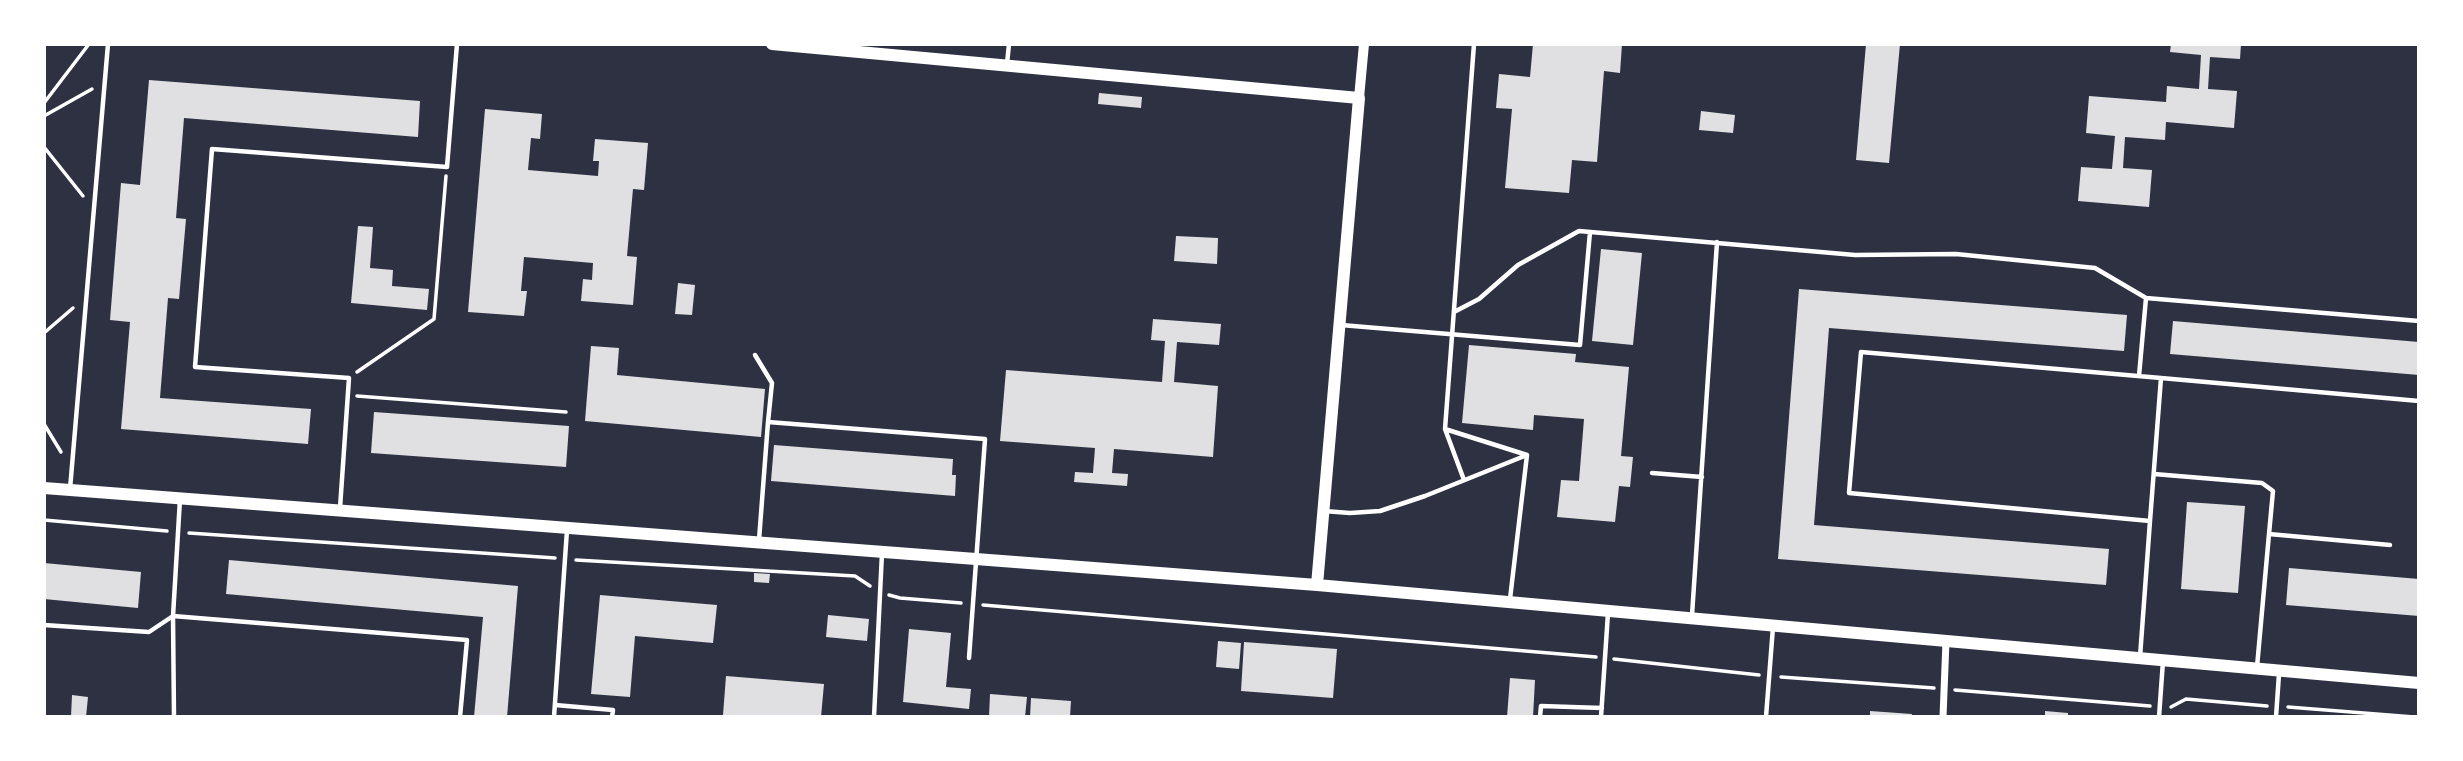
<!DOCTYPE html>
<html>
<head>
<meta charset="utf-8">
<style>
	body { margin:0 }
	#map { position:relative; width:2463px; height:761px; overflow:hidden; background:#2d3142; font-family:"Open Sans",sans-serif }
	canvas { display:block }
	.frame { position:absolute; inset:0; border:46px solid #fff; pointer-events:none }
</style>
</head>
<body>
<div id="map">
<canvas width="2463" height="761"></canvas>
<div class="frame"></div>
</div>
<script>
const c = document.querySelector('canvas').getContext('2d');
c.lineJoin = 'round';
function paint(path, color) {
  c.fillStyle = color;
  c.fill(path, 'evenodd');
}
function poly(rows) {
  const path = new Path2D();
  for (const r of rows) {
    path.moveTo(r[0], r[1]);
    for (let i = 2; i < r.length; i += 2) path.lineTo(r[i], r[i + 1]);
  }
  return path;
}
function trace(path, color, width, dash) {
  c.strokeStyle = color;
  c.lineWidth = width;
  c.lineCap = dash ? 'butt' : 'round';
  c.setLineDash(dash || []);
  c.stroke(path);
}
const building = poly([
	[1533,44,1622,44,1620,73,1604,71,1597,162,1572,160,1569,193,1505,188,1512,109,1496,108,1499,74,1530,77],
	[1866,44,1900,44,1889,163,1856,160],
	[2171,44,2241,44,2240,59,2210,57,2208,89,2237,91,2234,128,2166,122,2165,140,2125,137,2123,168,2152,170,2149,207,2078,201,2081,167,2112,169,2115,136,2086,133,2089,96,2166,102,2167,86,2199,89,2201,55,2170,52],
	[149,80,420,101,418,137,184,118,176,218,186,219,179,299,168,298,160,398,311,409,308,444,121,429,130,322,110,320,121,183,140,185],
	[1099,93,1142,97,1141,108,1098,104],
	[485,109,542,114,540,139,531,138,528,170,598,176,599,161,593,161,595,139,648,143,644,190,633,189,627,256,637,257,633,305,581,301,583,279,592,280,593,263,524,257,521,291,527,291,524,316,468,312],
	[1701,111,1735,115,1733,133,1699,130],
	[358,226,373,227,370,268,393,270,392,286,429,289,427,310,351,303],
	[1176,236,1218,238,1217,264,1174,261],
	[1601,249,1642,253,1633,345,1592,341],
	[678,283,695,285,692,315,675,314],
	[1799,289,2127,315,2124,351,1829,328,1814,525,2109,549,2106,585,1778,559],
	[1153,319,1221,324,1219,345,1177,342,1174,382,1218,386,1213,457,1114,449,1112,473,1128,474,1127,486,1074,482,1075,472,1093,473,1095,448,1000,441,1006,370,1162,382,1165,341,1151,340],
	[2173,321,2419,342,2419,375,2170,354],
	[1469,345,1576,354,1575,362,1629,367,1621,456,1633,457,1630,487,1619,486,1615,522,1557,517,1561,480,1579,481,1584,419,1534,415,1533,430,1462,423],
	[591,346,619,348,617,375,765,389,761,437,585,421],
	[374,412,569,426,566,467,371,453],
	[774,445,953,459,952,475,956,475,955,496,771,481],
	[2187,502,2245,506,2238,593,2181,589],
	[229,560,518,586,507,717,474,717,483,617,226,594],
	[44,563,141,572,138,608,44,599],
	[2289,568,2419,579,2419,616,2286,605],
	[754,573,770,574,769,583,754,582],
	[600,595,717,605,713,643,635,636,630,697,591,694],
	[828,615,869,619,867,641,826,637],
	[909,629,951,633,946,687,971,689,969,709,903,702],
	[1218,641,1241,643,1239,669,1216,667],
	[1244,642,1337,649,1333,698,1241,691],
	[726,676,824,684,821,717,723,715],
	[1510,678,1535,680,1533,717,1507,717],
	[990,694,1027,697,1025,717,989,717],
	[72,695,88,697,86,717,71,717],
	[1031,698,1071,701,1070,717,1030,717],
	[1870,711,1912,714,1911,717,1870,717],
	[2045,711,2068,713,2068,717,2045,717]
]);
const path = poly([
	[44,103,89,44],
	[44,116,92,89],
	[44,147,83,196],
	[44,333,73,308],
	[357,372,434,319,446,176],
	[357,396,566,412],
	[44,424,61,452],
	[44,520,167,531],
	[189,533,555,558],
	[576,560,855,576,870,586],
	[889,595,900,598,961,603],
	[983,605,1596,657],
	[1614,659,1759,675],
	[1781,677,1934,688],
	[1955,690,2150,706],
	[2171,707,2186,699,2267,706],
	[2288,707,2414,717]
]);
const service = poly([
	[1007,64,1009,44],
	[1454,312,1479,299,1518,265,1579,231,1855,255,1956,254,2095,268,2146,298],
	[1341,325,1580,345,1590,232],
	[755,355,772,383,768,422],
	[2139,376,2146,298,2419,321],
	[2161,378,2150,521,1849,493,1861,352,2161,378,2419,401],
	[1445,429,1527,455],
	[1652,473,1702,477],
	[2154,474,2262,483,2273,491,2269,534],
	[1464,480,1445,429,1474,44],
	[70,489,108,44],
	[340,508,349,378,195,367,212,149,447,167,457,44],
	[1324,511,1350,513,1380,511,1425,496,1527,455,1510,599],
	[759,540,768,422,985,439,969,658],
	[1692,615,1717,242],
	[44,625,149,632,173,616,467,640,460,717],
	[2140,657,2150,521],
	[2257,667,2269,534,2390,545],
	[555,705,613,710,612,717],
	[174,717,173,616,180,499],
	[554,717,567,530],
	[874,717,882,553],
	[1540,717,1541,706,1602,708],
	[1601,717,1608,613],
	[1766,717,1773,627],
	[2159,717,2163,661],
	[2276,717,2279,674]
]);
const minor = poly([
	[1943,717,1946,641]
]);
const tertiary = poly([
	[1359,98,1364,44]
]);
const secondary = poly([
	[772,44,1359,98,1317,585],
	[44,488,1317,585,2419,683]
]);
paint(building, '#e0e0e3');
trace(path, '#fff', 3.5);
trace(service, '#fff', 4.5);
trace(minor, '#fff', 7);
trace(tertiary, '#fff', 10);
trace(secondary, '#fff', 12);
</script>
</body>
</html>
